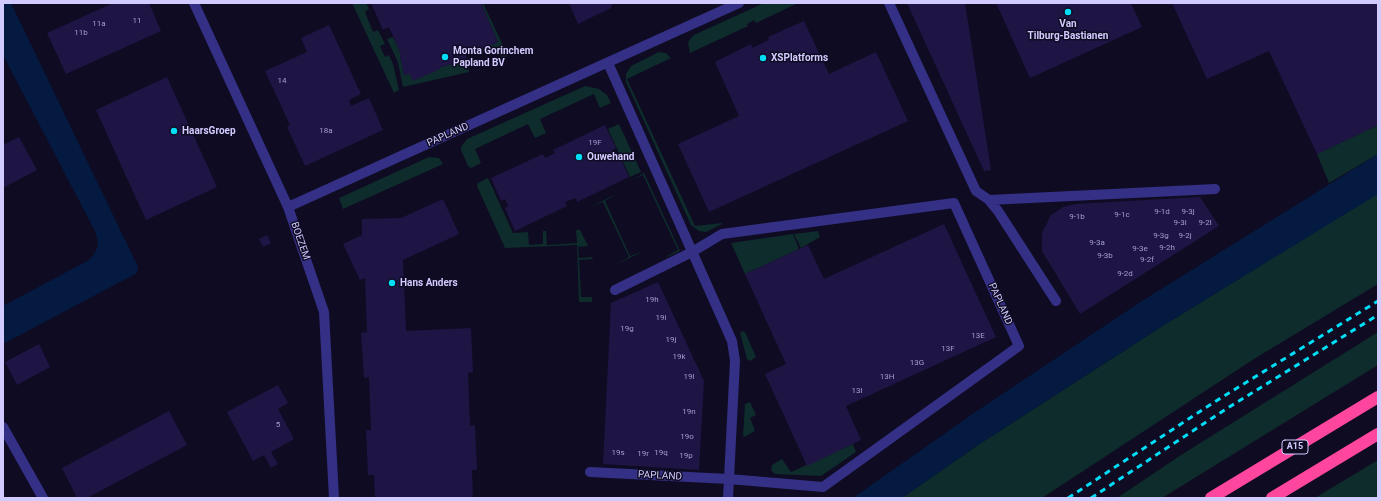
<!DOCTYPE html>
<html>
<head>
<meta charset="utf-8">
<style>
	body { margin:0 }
	#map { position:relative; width:1381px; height:501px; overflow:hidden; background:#0f0b22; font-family:Roboto,sans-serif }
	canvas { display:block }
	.frame { position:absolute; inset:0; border:4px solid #d1cbff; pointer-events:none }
</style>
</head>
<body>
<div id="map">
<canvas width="1381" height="501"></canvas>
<div class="frame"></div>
</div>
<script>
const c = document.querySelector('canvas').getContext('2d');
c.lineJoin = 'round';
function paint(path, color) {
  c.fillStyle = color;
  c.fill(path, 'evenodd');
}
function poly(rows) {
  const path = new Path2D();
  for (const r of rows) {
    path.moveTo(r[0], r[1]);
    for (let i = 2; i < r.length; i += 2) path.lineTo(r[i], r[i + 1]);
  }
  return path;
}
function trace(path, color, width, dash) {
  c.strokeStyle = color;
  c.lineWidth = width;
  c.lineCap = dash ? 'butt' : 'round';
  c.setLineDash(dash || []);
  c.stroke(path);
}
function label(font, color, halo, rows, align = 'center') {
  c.font = font + ' Roboto,sans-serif';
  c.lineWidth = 3;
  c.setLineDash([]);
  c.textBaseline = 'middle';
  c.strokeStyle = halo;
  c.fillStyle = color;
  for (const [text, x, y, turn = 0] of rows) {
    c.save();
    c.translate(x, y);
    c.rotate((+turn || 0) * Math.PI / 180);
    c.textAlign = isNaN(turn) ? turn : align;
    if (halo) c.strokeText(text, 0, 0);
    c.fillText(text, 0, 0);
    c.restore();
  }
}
const green = poly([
	[352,3,366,3,369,9,365,12,373,32,378,30,385,44,380,46,385,57,389,55,393,64,399,90,394,93],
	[481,3,483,3,508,56,502,58,495,47,478,55,477,52,498,42],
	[764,3,798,3,756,23,754,20,747,24,748,26,690,53,688,42,694,35],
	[393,37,401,54,400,55,404,75,466,61,469,72,403,87,398,62,387,39],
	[659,52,666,53,671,58,627,79,695,226,722,223,722,224,706,232,699,231,691,225,626,82,626,74,631,66],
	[585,86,599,89,607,95,611,103,600,108,594,94,540,119,546,133,535,138,528,124,475,149,481,163,471,168,468,166,461,150,461,147,467,139],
	[619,124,641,172,630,177,608,129],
	[1378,125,1378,154,1329,183,1317,154],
	[429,157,439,158,443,164,343,209,339,198],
	[644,173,680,251,667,257,667,256,678,250,643,175,634,179],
	[488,178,513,233,528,232,529,245,543,244,543,231,546,231,547,245,577,243,576,230,580,230,588,246,578,247,579,258,592,257,593,259,579,260,581,297,592,297,592,302,579,302,577,245,505,248,477,186,478,183],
	[1378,193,1378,284,1254,359,1042,498,902,498,978,445,1164,325],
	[617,194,605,201,630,256,644,251,617,264,629,257,603,202,590,207],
	[818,231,820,237,801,248,794,234],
	[793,234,799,249,745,274,731,243],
	[743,331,745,332,756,357,750,361,747,359,740,333],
	[1378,332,1378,365,1162,498,1117,498,1181,455],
	[750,402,756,415,750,418,755,431,744,437,743,436,745,404],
	[853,444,856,452,821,476,775,474,771,470,772,465,782,459,791,472],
	[1378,460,1378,498,1315,498,1333,487]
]);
const water = poly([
	[3,3,11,3,138,267,137,273,3,344,3,306,89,260,95,253,98,244,96,233,3,55],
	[1378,154,1378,194,1164,325,978,445,902,498,853,498,971,415,1142,301]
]);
const building = poly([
	[113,3,149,3,161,31,66,74,47,33],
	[371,3,481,3,498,42,477,52,465,53,467,61,440,67,440,69,413,81,410,74,404,75,400,55,401,54,389,27,383,30],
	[569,3,613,3,611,8,578,24],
	[907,3,965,3,991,170,984,171],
	[996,3,1131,3,1142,27,1030,78],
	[1172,3,1378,3,1378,125,1317,154,1269,51,1207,79],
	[804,21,829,74,876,52,908,121,709,212,678,144,739,116,715,62,751,44,752,48,769,40,768,37],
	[329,25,361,94,349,100,351,106,369,98,383,130,305,166,287,127,290,125,265,71,307,52,301,38],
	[167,77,217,187,146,220,96,110],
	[605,125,616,148,612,150,615,157,619,155,629,177,577,202,576,198,565,202,567,206,515,231,505,208,508,206,505,199,501,201,491,178,543,154,545,158,555,153,553,150],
	[19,137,37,170,3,188,3,145],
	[1200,197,1219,226,1080,314,1042,251,1042,233,1051,215,1063,207,1075,204],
	[443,199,459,234,403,260,406,331,471,328,473,372,468,373,470,426,475,425,477,470,472,470,473,498,375,498,374,475,368,475,366,430,371,430,369,377,364,378,361,333,367,332,365,278,360,280,343,244,362,235,362,219,401,218],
	[944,224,996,337,846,406,861,440,807,466,765,374,786,364,745,274,808,245,824,279],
	[267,235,271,243,263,247,259,239],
	[658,282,704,381,699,470,603,464,611,303],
	[39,344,50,367,17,385,5,362],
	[278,385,288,403,278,409,294,439,271,452,278,464,271,468,264,455,253,461,227,412],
	[169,411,187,445,87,498,77,498,62,468]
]);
const minor = poly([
	[194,3,288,207,324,312,334,498],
	[889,3,976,191,989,200,998,211,1056,301],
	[608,63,732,341,735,361,728,498],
	[989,200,1215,189],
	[288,207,739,3],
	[3,427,43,498],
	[590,472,729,479,823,487,1019,346,954,203,722,234,692,252,615,290]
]);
const highway = poly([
	[1211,498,1378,397],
	[1272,498,1378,434]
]);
const rail = poly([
	[1068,498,1216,401,1378,301],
	[1091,498,1226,409,1378,315]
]);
const markers = [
	[1068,12,4,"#00ddf6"],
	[445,57,4,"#00ddf6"],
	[763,58,4,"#00ddf6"],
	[174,131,4,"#00ddf6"],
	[579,157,4,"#00ddf6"],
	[392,283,4,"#00ddf6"]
];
const numberNames = [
	["11",137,21],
	["11a",99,24],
	["11b",81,33],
	["14",282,81],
	["18a",326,131],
	["19F",595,143],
	["9-1d",1162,212],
	["9-3j",1188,212],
	["9-1c",1122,215],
	["9-1b",1077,217],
	["9-3i",1180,223],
	["9-2l",1205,223],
	["9-3g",1161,236],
	["9-2j",1185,236],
	["9-3a",1097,243],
	["9-2h",1167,248],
	["9-3e",1140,249],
	["9-3b",1105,256],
	["9-2f",1147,260],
	["9-2d",1125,274],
	["19h",652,300],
	["19i",661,318],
	["19g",627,329],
	["13E",978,336],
	["19j",671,340],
	["13F",948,349],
	["19k",679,357],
	["13G",917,363],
	["19l",689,377],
	["13H",887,377],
	["13I",857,391],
	["19n",689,412],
	["5",278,425],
	["19o",687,437],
	["19s",618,453],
	["19q",661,453],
	["19r",643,454],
	["19p",686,456]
];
const shields = [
	[1295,447,26]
];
const shieldNames = [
	["A15",1295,447]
];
const poiNames = [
	["Van",1068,24,"center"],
	["Tilburg-Bastianen",1068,36,"center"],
	["Monta Gorinchem",453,51],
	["Papland BV",453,63],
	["XSPlatforms",771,58],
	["HaarsGroep",182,131],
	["Ouwehand",587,157],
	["Hans Anders",400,283]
];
const streetNames = [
	["PAPLAND",448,135,-24],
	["BOEZEM",300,241,71],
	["PAPLAND",1000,304,66],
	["PAPLAND",660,476,3]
];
paint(green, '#0d2c2b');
paint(water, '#041a41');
paint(building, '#1f1545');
trace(minor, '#343086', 10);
trace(highway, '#ff469e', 12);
trace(rail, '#00ddf6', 3, [6, 5]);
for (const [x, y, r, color] of markers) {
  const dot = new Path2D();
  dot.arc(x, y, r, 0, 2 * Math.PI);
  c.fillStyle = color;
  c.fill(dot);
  trace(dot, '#0f0b22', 1.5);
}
label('8px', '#a49ed0', null, numberNames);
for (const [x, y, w] of shields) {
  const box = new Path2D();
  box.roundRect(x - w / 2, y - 7, w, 14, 3);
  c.fillStyle = '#0f0b22';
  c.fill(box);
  trace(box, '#d1cbff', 1);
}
label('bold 9px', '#d1cbff', null, shieldNames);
label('bold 10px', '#d1cbff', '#0f0b22', poiNames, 'left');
label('10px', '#d1cbff', '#0f0b22', streetNames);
</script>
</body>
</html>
